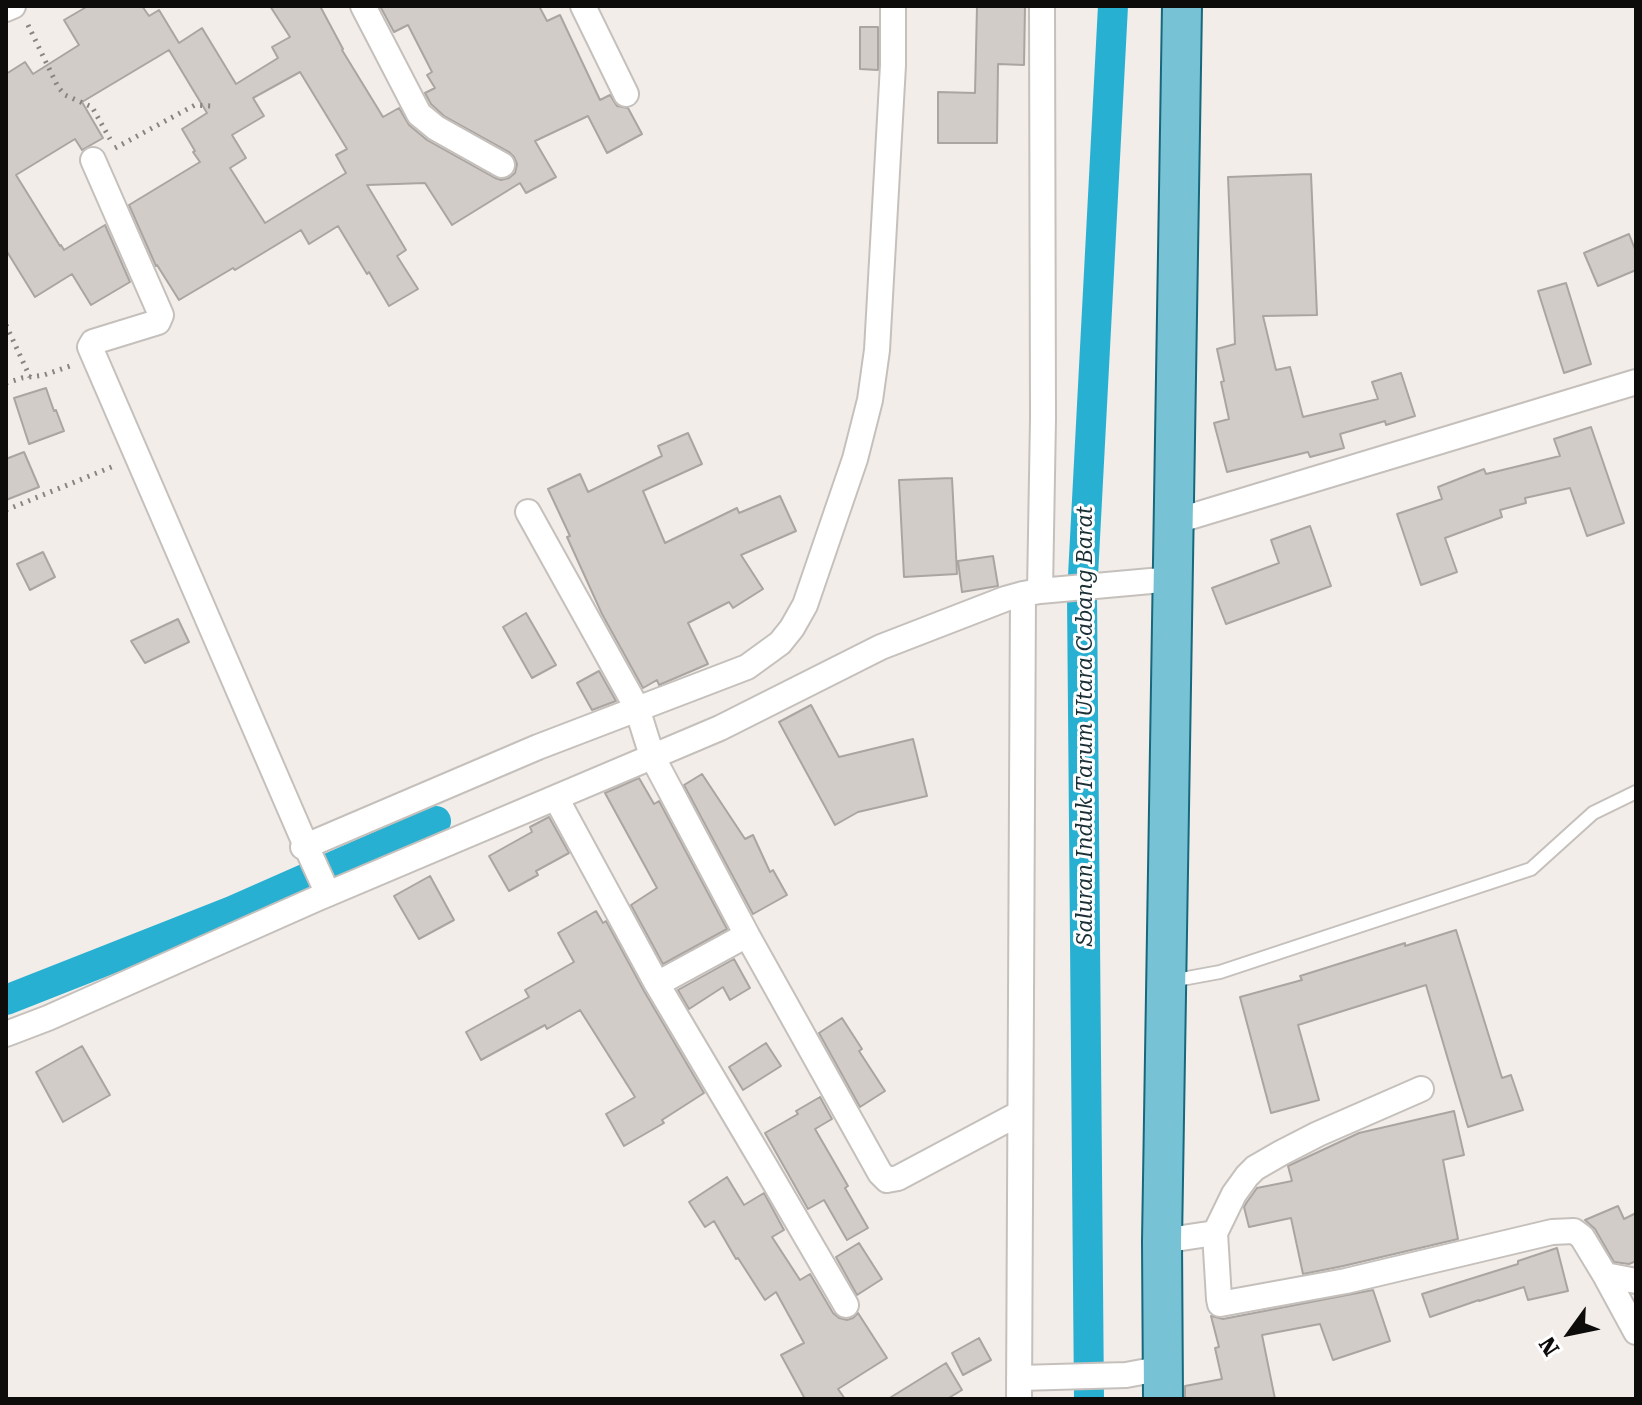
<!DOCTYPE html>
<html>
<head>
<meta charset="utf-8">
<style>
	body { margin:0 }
	#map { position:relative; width:1642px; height:1405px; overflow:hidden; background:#f2ede8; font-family:"Roboto Serif",serif }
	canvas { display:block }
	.frame { position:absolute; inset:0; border:8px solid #0e0c0b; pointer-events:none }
	.north { position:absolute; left:1530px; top:1293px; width:80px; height:80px; -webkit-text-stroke:6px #fff; paint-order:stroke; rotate:237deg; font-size:22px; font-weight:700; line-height:32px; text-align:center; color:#0e0c0b }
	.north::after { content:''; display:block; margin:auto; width:28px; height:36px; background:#0e0c0b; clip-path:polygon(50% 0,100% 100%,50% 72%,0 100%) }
</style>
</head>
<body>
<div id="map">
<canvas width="1642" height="1405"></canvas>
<div class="frame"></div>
<div class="north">N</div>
</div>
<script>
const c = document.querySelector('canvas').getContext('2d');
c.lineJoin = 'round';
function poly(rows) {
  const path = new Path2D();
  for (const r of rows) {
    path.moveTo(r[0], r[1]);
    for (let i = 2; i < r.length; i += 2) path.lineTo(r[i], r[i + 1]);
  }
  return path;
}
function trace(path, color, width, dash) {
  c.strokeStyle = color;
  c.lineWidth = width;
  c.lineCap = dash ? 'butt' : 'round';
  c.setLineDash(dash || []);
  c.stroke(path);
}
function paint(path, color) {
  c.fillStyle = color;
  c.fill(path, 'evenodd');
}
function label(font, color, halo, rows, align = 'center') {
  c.font = font + ' "Roboto Serif",serif';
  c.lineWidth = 6;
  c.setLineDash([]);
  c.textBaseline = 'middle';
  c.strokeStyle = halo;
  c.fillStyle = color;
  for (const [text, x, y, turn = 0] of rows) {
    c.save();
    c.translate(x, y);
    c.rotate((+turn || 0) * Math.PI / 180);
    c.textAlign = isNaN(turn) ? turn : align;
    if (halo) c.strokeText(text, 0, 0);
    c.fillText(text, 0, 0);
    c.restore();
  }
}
const canal = poly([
	[6,1000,232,911,436,821],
	[1089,1399,1082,595,1113,6]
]);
const building = poly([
	[88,6,142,6,149,16,159,10,179,43,202,28,236,84,278,58,272,47,290,37,270,6,320,6,343,49,342,50,383,117,399,108,409,125,427,140,495,178,501,180,509,178,515,173,517,164,514,157,509,152,444,116,431,104,425,93,435,88,427,75,432,72,408,25,394,32,380,6,539,6,547,21,560,15,600,100,610,95,617,106,628,108,642,134,607,153,588,116,535,141,556,177,526,193,520,183,452,225,425,183,367,185,406,250,397,256,418,289,389,306,369,272,367,274,338,226,309,244,301,230,235,270,233,268,179,300,157,265,156,266,129,205,200,162,193,152,195,151,182,129,207,113,169,50,82,102,103,138,82,150,75,139,16,175,60,246,61,245,64,250,105,225,130,282,91,305,72,274,35,297,6,250,6,74,25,62,33,74,79,45,64,20,88,6],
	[300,72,347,149,336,155,346,173,265,223,230,168,246,158,232,135,264,116,253,98,300,72],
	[977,6,1025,6,1024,65,998,64,997,143,938,143,938,92,975,93,977,6],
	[860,27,878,27,878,70,860,69,860,27],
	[1311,174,1317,315,1263,316,1276,370,1290,367,1303,417,1378,399,1372,382,1401,373,1415,416,1386,425,1385,421,1340,434,1344,448,1310,457,1308,452,1227,472,1214,423,1229,419,1221,382,1224,381,1217,349,1235,344,1228,177,1311,174],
	[1629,234,1636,252,1636,270,1598,286,1584,253,1629,234],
	[1566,283,1591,364,1564,373,1538,291,1566,283],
	[46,388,54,411,56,410,64,431,29,444,14,398,46,388],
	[1591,427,1624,523,1587,536,1570,488,1525,498,1526,503,1500,510,1502,517,1445,538,1457,572,1421,585,1397,514,1442,499,1438,487,1484,469,1486,474,1560,456,1554,439,1591,427],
	[688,433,702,464,643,491,665,543,737,508,739,513,780,496,796,531,741,555,763,589,733,608,729,602,688,623,708,664,659,685,657,680,643,688,602,614,567,537,570,536,548,489,580,474,588,492,662,456,658,446,688,433],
	[24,452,39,487,6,500,6,459,24,452],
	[952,478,957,574,904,577,899,480,952,478],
	[1310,526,1331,586,1226,624,1212,588,1279,563,1271,540,1310,526],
	[43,552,55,577,30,590,17,564,43,552],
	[993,556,998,586,962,592,958,561,993,556],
	[526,613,556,665,532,678,503,627,526,613],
	[178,619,189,642,145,663,131,641,178,619],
	[599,671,616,701,592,710,577,683,599,671],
	[811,705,839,757,913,739,927,796,858,812,835,825,779,722,811,705],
	[702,774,745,839,753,835,770,872,773,870,787,895,753,914,684,785,702,774],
	[639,778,654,804,659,801,727,929,663,964,631,905,657,888,605,793,639,778],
	[549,817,569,853,536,871,538,875,509,891,489,856,532,832,530,827,549,817],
	[430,876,454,920,419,939,394,896,430,876],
	[596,911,603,923,606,921,644,991,704,1093,662,1120,664,1123,624,1146,606,1114,635,1097,580,1010,547,1029,545,1025,481,1060,466,1032,529,997,525,990,574,962,558,933,596,911],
	[1456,930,1502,1078,1511,1075,1523,1110,1468,1127,1426,985,1298,1025,1319,1100,1271,1113,1240,997,1302,980,1300,976,1405,943,1405,946,1456,930],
	[734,959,750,988,730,1000,723,987,689,1009,678,990,734,959],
	[842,1018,862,1049,859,1051,885,1091,860,1107,819,1033,842,1018],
	[766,1043,781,1066,743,1090,729,1067,766,1043],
	[82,1046,110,1095,63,1122,36,1072,82,1046],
	[820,1097,832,1119,815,1129,848,1186,845,1188,868,1228,847,1240,824,1200,808,1209,765,1133,798,1114,796,1111,820,1097],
	[1454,1111,1464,1155,1443,1160,1458,1239,1343,1266,1303,1274,1291,1218,1249,1227,1244,1207,1247,1202,1257,1188,1292,1181,1288,1166,1359,1133,1454,1111],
	[727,1177,744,1205,764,1193,784,1230,772,1237,800,1280,810,1274,833,1313,839,1318,847,1320,853,1318,858,1313,887,1358,838,1389,845,1399,805,1399,781,1355,804,1343,776,1292,765,1300,738,1258,736,1259,714,1221,705,1227,689,1202,727,1177],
	[1618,1206,1624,1219,1636,1213,1636,1261,1629,1264,1614,1262,1595,1229,1585,1220,1618,1206],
	[859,1243,882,1279,857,1295,836,1257,859,1243],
	[1557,1248,1568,1291,1528,1300,1524,1287,1479,1301,1479,1300,1430,1317,1422,1294,1518,1264,1518,1261,1557,1248],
	[1373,1290,1390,1341,1333,1360,1320,1324,1262,1335,1275,1399,1185,1399,1185,1386,1222,1379,1215,1348,1219,1347,1211,1316,1223,1319,1373,1290],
	[979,1338,991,1360,963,1375,952,1353,979,1338],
	[946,1363,962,1390,947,1399,888,1399,946,1363]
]);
const path = poly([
	[28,25,58,87,65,95,92,107,110,139],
	[115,148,195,105,211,106],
	[6,325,30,377],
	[6,383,22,378,44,375,70,366],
	[6,510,114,466]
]);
const lane = poly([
	[1171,981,1220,972,1531,869,1593,813,1636,792]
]);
const street = poly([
	[363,6,419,114,436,128,502,165],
	[583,6,626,94],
	[6,9,13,6],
	[93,160,161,315,158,322,93,342,90,347,306,846,303,847],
	[528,512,637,708,652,756,747,935,657,984],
	[1173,522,1636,382],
	[1040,591,1043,418,1042,6],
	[556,798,657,984,765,1166,846,1305],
	[328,894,306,846,538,747,747,667,780,643,792,628,805,605,855,459,870,400,877,350,893,65,893,6],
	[747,935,880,1173,887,1180,898,1178,1020,1113],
	[6,1034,48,1018,316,899,720,728,881,647,1005,599,1023,594,1040,591,1173,579],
	[1421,1089,1318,1134,1281,1153,1255,1168,1247,1176,1234,1194,1215,1233,1219,1299,1220,1304,1346,1281,1552,1232,1574,1231,1582,1237,1605,1275,1636,1332],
	[1162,1241,1215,1233],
	[1605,1275,1636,1281],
	[1019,1378,1126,1375,1164,1368],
	[1019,1399,1023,594]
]);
const primary = poly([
	[1163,1399,1162,1241,1182,6]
]);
const waterNames = [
	["Saluran Induk Tarum Utara Cabang Barat",1086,726,-90]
];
trace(canal, '#27b0d1', 30);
paint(building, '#d1ccc8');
trace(building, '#aaa5a1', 2);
trace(lane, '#c5c0bc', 16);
trace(street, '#c5c0bc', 28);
trace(primary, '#17687c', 42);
trace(path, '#888481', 5, [2, 6]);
trace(lane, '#fff', 12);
trace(street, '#fff', 24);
trace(primary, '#77c2d5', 38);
label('italic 22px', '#1a2f36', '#fff', waterNames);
</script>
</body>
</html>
